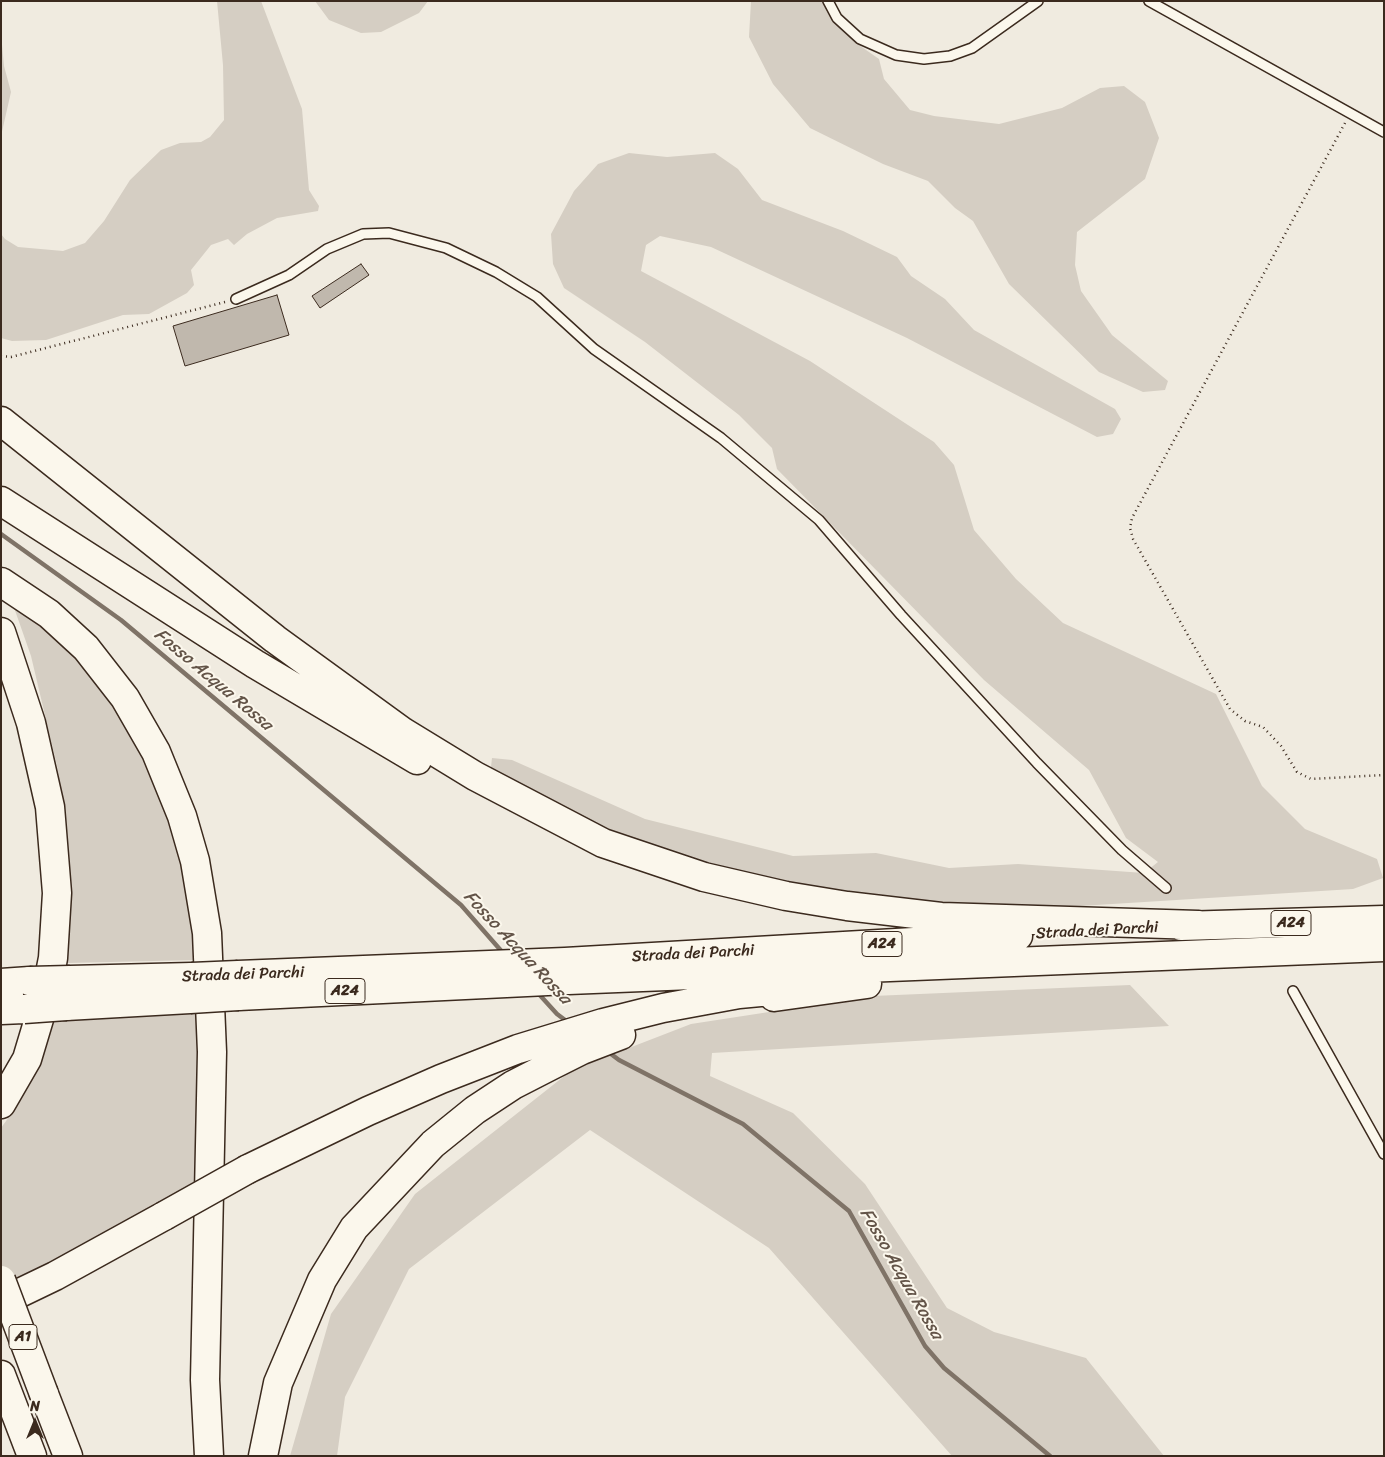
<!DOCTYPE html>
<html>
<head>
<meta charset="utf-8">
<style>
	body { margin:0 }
	#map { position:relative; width:1385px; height:1457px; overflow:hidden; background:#f0ebe0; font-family:Sriracha,sans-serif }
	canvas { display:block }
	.frame { position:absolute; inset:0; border:2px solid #3b2a1e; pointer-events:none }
	.north { position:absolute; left:10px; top:1397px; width:50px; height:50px; -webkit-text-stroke:4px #fbf7ec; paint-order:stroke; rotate:0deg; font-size:14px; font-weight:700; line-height:20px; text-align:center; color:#3b2a1e }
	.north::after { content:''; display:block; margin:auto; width:18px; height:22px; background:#3b2a1e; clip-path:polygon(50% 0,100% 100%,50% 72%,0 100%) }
</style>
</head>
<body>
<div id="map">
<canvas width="1385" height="1457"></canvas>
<div class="frame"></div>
<div class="north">N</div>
</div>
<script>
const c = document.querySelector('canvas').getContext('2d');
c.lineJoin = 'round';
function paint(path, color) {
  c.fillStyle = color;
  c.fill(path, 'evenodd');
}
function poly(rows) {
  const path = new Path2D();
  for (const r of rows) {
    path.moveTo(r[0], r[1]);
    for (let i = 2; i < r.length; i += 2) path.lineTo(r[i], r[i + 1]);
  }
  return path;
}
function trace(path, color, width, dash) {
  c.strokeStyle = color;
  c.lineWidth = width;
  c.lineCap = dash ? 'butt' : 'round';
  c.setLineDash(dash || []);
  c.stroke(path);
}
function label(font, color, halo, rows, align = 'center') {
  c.font = font + ' Sriracha,sans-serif';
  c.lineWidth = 4;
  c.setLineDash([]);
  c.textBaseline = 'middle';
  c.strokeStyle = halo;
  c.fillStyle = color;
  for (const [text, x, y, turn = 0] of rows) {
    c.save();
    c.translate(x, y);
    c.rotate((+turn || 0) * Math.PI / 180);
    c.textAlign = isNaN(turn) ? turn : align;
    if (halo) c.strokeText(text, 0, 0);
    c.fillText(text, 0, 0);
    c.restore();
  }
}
const green = poly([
	[217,1,261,1,302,109,309,190,319,206,318,211,277,218,247,234,234,245,228,239,211,245,191,270,194,285,187,293,149,314,123,315,46,340,12,341,1,338,1,234,5,239,18,247,63,251,85,243,104,221,130,180,161,150,180,143,201,142,210,137,224,120,223,65],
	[315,1,428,1,419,13,381,32,361,33,329,20],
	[751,1,823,1,828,12,856,43,879,59,884,79,910,110,934,116,999,124,1062,108,1100,88,1124,86,1145,102,1159,138,1145,179,1077,232,1075,265,1081,291,1112,335,1168,381,1165,390,1143,392,1099,372,1009,284,973,221,955,208,928,181,883,164,810,128,773,84,749,37],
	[1,34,4,66,11,92,1,136],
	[629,153,667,157,715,153,738,169,762,200,843,231,897,257,911,276,945,299,974,330,1115,409,1121,419,1113,434,1097,437,907,338,711,247,660,236,646,245,641,271,810,361,934,442,954,465,974,530,1016,579,1063,623,1216,694,1262,786,1305,829,1377,859,1383,878,1353,889,1032,909,962,906,803,888,684,858,573,818,490,776,492,758,512,760,645,819,793,856,876,853,949,868,1018,864,1144,873,1158,862,1126,838,1089,770,984,680,777,469,772,448,739,415,645,342,564,288,553,264,551,234,574,191,598,164],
	[11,599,82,660,121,713,150,765,168,814,185,875,197,960,68,963,70,884,65,817,57,766,31,656],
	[1130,985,1169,1026,712,1053,710,1076,793,1113,865,1184,947,1308,994,1332,1086,1358,1164,1456,952,1456,769,1248,590,1130,409,1269,345,1397,337,1456,290,1456,331,1314,415,1194,572,1070,691,1024,873,996],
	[197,1013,198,1182,1,1289,1,1128,11,1114,36,1058,48,1019]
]);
const stream = poly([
	[1,534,121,620,461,905,504,954],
	[537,992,557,1014,569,1023],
	[607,1051,619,1060,743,1124,849,1211,925,1346,944,1368,1050,1456]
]);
const building = poly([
	[361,264,369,275,320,308,312,296,361,264],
	[277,295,289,335,185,366,173,326,277,295]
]);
const path = poly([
	[1345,123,1132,518,1130,528,1133,539,1230,709,1245,721,1263,727,1281,746,1297,772,1311,779,1384,775],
	[1,356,11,357,225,302]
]);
const lane = poly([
	[828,1,837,18,860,39,896,55,924,59,950,56,972,48,1038,1],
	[1149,1,1384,132],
	[236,299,289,275,327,249,363,234,389,233,446,248,496,272,537,297,594,349,721,438,819,520,901,615,1037,763,1122,850,1166,888],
	[1293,991,1384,1154]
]);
const highway = poly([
	[1,421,275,639,403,732,475,776,603,843,704,877,786,896,847,906,941,917,1198,925],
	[1,501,255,664,417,760],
	[1,582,49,614,86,648,125,698,156,752,182,816,195,861,207,933,212,1052,205,1380,209,1456],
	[1,632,31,723,50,807,57,893,53,958,45,999,27,1059,1,1104],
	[1181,926,1384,920],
	[238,975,565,962,1018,936],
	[70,980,192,977],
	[1,983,30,981],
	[238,996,568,980,1384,947],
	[774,997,867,984],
	[66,1006,190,999],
	[1,1010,24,1009],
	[248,1169,368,1111,441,1079,518,1049,603,1023,663,1008,739,994,792,989],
	[1,1302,55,1276,164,1216],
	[1,1375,32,1456],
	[44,1394,68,1456],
	[263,1456,278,1383,322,1280,354,1228,433,1144,475,1110,513,1085,552,1065,582,1050,621,1035]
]);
const highwayBridge = poly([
	[192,977,238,975],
	[30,981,70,980],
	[190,999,238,996],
	[24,1009,66,1006],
	[164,1216,248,1169],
	[1,1280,44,1394]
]);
const shields = [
	[1291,923,40],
	[882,944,40],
	[345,991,40],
	[23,1337,28]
];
const shieldNames = [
	["A24",1291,923],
	["A24",882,944],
	["A24",345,991],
	["A1",23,1337]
];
const streetNames = [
	["Strada dei Parchi",1097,931,-3],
	["Strada dei Parchi",693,954,-3],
	["Strada dei Parchi",243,975,-2]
];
const waterNames = [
	["Fosso Acqua Rossa",213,680,40],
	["Fosso Acqua Rossa",517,948,47],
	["Fosso Acqua Rossa",901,1274,60]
];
paint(green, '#d5cec3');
trace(stream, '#7f7367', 4.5);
paint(building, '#c0b8ad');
trace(building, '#3b2a1e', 1);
trace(lane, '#3b2a1e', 12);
trace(highway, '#3b2a1e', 31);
trace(path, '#3b2a1e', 2.5, [1, 4]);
trace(lane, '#fbf7ec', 9);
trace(highway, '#fbf7ec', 28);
trace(highwayBridge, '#3b2a1e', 31, []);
trace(highwayBridge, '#fbf7ec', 28);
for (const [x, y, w] of shields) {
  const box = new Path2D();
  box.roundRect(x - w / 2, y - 12.5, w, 25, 4);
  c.fillStyle = '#fbf7ec';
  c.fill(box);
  trace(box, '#3b2a1e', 1);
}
label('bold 15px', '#3b2a1e', null, shieldNames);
label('16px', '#3b2a1e', '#fbf7ec', streetNames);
label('italic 18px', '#635448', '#fbf7ec', waterNames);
</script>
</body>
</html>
